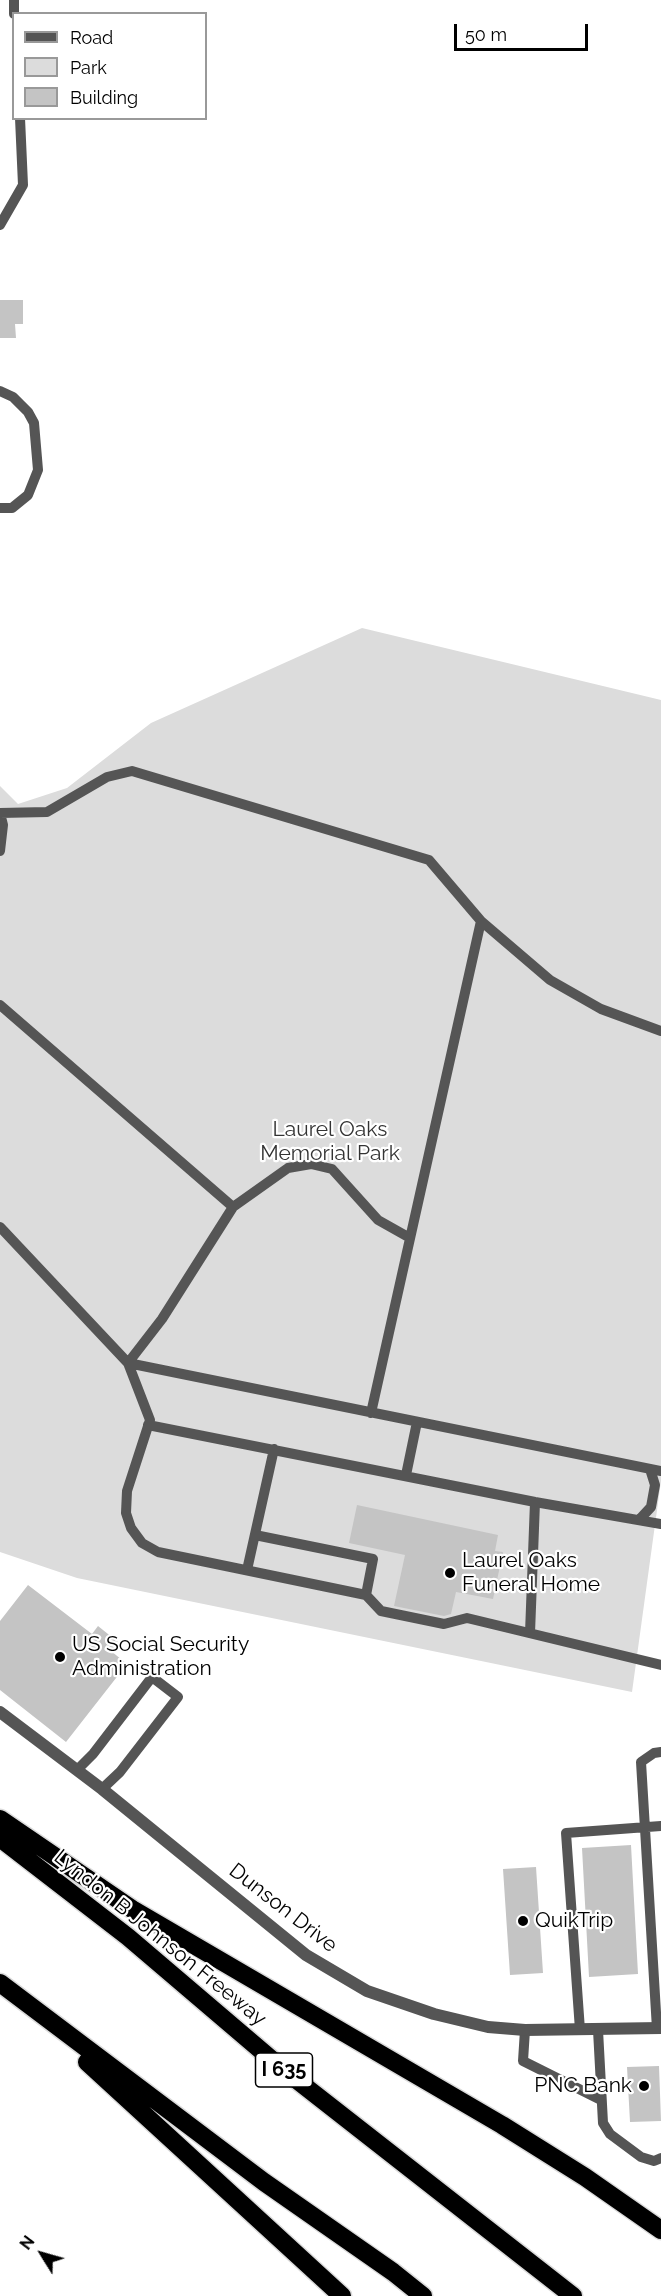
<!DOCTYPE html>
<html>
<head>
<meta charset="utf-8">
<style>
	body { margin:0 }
	#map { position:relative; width:661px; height:2296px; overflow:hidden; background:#fff; font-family:Raleway,sans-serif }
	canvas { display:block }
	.legend { position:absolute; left:12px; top:12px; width:195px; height:108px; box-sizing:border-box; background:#fff; border:2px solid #999; margin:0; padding:8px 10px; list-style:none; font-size:18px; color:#000 }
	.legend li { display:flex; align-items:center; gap:12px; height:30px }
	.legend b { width:30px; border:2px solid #999 }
	.north { position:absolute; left:12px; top:2224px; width:60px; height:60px; -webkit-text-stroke:4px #fff; paint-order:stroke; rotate:307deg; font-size:16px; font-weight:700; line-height:24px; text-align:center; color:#000 }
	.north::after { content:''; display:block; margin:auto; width:21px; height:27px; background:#000; clip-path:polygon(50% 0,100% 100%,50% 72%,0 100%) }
	.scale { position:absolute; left:454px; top:24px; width:134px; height:27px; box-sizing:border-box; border:3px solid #000; border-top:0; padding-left:8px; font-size:18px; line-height:21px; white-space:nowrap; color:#000; -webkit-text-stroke:4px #fff; paint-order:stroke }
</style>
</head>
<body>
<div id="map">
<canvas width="661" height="2296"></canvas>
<ul class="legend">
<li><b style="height:8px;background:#555"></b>Road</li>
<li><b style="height:16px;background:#dcdcdc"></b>Park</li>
<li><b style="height:16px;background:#c4c4c4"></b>Building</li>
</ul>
<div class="north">N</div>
<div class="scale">50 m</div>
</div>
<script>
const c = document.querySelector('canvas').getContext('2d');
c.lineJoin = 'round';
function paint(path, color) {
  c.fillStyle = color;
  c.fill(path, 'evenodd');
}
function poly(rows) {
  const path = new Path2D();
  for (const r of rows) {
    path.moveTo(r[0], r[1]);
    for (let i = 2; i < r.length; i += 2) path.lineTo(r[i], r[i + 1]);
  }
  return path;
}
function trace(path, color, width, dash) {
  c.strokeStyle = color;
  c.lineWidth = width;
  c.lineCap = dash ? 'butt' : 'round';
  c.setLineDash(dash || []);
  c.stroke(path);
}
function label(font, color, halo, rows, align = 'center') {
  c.font = font + ' Raleway,sans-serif';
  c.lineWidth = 4.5;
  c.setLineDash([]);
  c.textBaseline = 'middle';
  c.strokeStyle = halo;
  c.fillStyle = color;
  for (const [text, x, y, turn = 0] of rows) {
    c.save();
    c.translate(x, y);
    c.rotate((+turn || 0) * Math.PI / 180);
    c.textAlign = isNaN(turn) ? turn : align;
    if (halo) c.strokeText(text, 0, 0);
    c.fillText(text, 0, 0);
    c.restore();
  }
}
const green = poly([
	[362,628,661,700,661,1481,632,1692,77,1578,0,1552,0,786,18,804,67,788,151,723]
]);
const building = poly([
	[0,300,23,300,23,324,15,324,16,338,0,338],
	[357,1505,498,1535,495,1551,503,1552,493,1599,456,1592,451,1614,444,1616,394,1606,405,1555,349,1543],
	[28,1585,92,1634,98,1626,118,1642,111,1651,127,1664,66,1742,0,1690,0,1621],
	[631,1845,638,1974,589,1977,582,1848],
	[536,1867,543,1973,510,1975,503,1869],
	[659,2066,661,2121,630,2122,627,2067]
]);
const lane = poly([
	[14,0,14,14],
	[0,225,23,185,20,118],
	[0,391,13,397,28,412,34,423,38,470,28,495,12,508,0,508],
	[0,813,47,812,107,777,132,771,429,860,481,921],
	[0,813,3,825,0,851],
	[0,1005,233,1207,288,1168,311,1164,332,1169,378,1220,410,1238],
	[233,1207,162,1319,128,1363,661,1471],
	[0,1227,128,1363,150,1420,127,1491,126,1513,131,1528,142,1543,158,1552,366,1595,381,1611,444,1624,467,1618,661,1665],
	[371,1413,481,921,550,980,601,1009,661,1031],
	[148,1425,535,1502,661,1524],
	[406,1475,417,1422],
	[639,1520,651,1507,655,1485,650,1469],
	[255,1535,373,1559,366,1595],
	[247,1570,274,1449],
	[530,1633,535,1502],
	[77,1770,93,1754,152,1677,178,1697,120,1772,102,1789],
	[657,2029,641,1762,654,1753,661,1752],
	[525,2030,523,2061,601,2100],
	[580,2030,566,1833,661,1826],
	[598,2030,603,2123,610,2134,641,2157,654,2161,661,2158]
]);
const street = poly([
	[0,1712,102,1789,306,1955,367,1991,434,2014,488,2027,525,2030,661,2028]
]);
const highway = poly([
	[0,1819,132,1909,502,2125,585,2177,661,2230],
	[0,1838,128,1937,284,2070,573,2296],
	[0,1983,264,2182,393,2272,423,2296],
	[87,2062,342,2296]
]);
const markers = [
	[450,1573,6,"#000"],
	[60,1657,6,"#000"],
	[523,1921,6,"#000"],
	[644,2086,6,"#000"]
];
const shields = [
	[284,2070,57]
];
const shieldNames = [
	["I 635",284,2070]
];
const parkNames = [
	["Laurel Oaks",330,1130],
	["Memorial Park",330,1154]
];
const poiNames = [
	["Laurel Oaks",462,1561],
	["Funeral Home",462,1585],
	["US Social Security",72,1645],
	["Administration",72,1669],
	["QuikTrip",535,1921],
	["PNC Bank",632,2086,"right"]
];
const streetNames = [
	["Dunson Drive",283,1908,38],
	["Lyndon B Johnson Freeway",160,1938,39]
];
paint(green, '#dcdcdc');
paint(building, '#c4c4c4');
trace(highway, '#dbdbdb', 21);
trace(lane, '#555', 10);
trace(street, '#555', 12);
trace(highway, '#000', 18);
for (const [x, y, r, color] of markers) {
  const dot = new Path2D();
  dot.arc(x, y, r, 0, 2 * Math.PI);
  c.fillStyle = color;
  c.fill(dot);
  trace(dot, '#fff', 2);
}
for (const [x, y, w] of shields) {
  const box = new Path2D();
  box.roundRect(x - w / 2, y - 17, w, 34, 4.5);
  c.fillStyle = '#fff';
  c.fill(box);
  trace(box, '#000', 1.5);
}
label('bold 20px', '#000', null, shieldNames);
label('21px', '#333', '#fff', parkNames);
label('21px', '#000', '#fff', poiNames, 'left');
label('21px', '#000', '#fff', streetNames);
</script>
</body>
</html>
